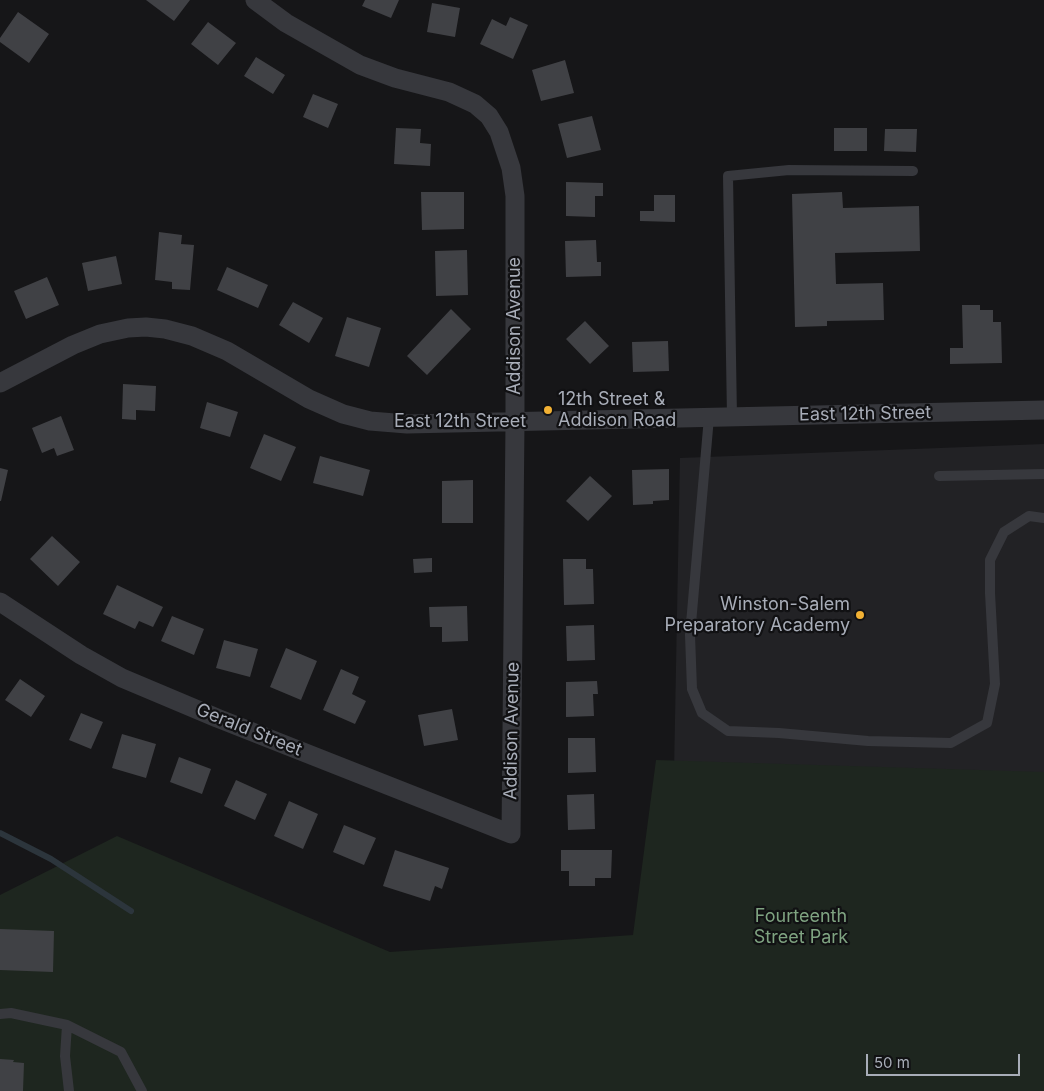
<!DOCTYPE html>
<html>
<head>
<meta charset="utf-8">
<style>
	body { margin:0 }
	#map { position:relative; width:1044px; height:1091px; overflow:hidden; background:#161618; font-family:Inter,sans-serif }
	canvas { display:block }
	.scale { position:absolute; left:866px; top:1054px; width:154px; height:22px; box-sizing:border-box; border:2px solid #a8adb8; border-top:0; padding-left:6px; font-size:15px; line-height:18px; white-space:nowrap; color:#a8adb8; -webkit-text-stroke:4px #111113; paint-order:stroke }
</style>
</head>
<body>
<div id="map">
<canvas width="1044" height="1091"></canvas>
<div class="scale">50 m</div>
</div>
<script>
const c = document.querySelector('canvas').getContext('2d');
c.lineJoin = 'round';
function paint(path, color) {
  c.fillStyle = color;
  c.fill(path, 'evenodd');
}
function poly(rows) {
  const path = new Path2D();
  for (const r of rows) {
    path.moveTo(r[0], r[1]);
    for (let i = 2; i < r.length; i += 2) path.lineTo(r[i], r[i + 1]);
  }
  return path;
}
function trace(path, color, width, dash) {
  c.strokeStyle = color;
  c.lineWidth = width;
  c.lineCap = dash ? 'butt' : 'round';
  c.setLineDash(dash || []);
  c.stroke(path);
}
function label(font, color, halo, rows, align = 'center') {
  c.font = font + ' Inter,sans-serif';
  c.lineWidth = 4.5;
  c.setLineDash([]);
  c.textBaseline = 'middle';
  c.strokeStyle = halo;
  c.fillStyle = color;
  for (const [text, x, y, turn = 0] of rows) {
    c.save();
    c.translate(x, y);
    c.rotate((+turn || 0) * Math.PI / 180);
    c.textAlign = isNaN(turn) ? turn : align;
    if (halo) c.strokeText(text, 0, 0);
    c.fillText(text, 0, 0);
    c.restore();
  }
}
const built = poly([
	[1044,444,1044,1091,674,772,680,458]
]);
const green = poly([
	[656,760,1044,772,1044,1091,0,1091,0,895,117,836,390,952,633,935]
]);
const stream = poly([
	[0,833,51,859,131,911]
]);
const building = poly([
	[146,0,190,0,174,21],
	[365,0,399,0,391,18,362,6],
	[432,3,460,8,455,37,427,32],
	[18,12,49,34,29,63,0,42,0,38],
	[510,17,528,25,513,59,480,44,492,19,506,26],
	[208,22,236,43,218,65,191,44],
	[256,57,285,75,273,94,244,76],
	[565,60,574,93,541,101,532,70],
	[313,94,338,104,328,128,303,117],
	[592,116,601,150,567,158,558,124],
	[396,128,421,129,420,143,431,144,430,166,394,164],
	[834,128,867,128,867,151,834,151],
	[885,129,917,129,916,152,884,151],
	[566,182,603,183,603,196,595,196,595,217,566,216],
	[421,192,464,192,464,229,422,230],
	[842,192,843,208,919,206,920,251,835,253,836,284,883,283,884,320,827,321,827,326,795,327,792,194],
	[654,195,675,195,675,222,640,221,640,211,654,211],
	[159,232,182,235,181,244,194,245,190,290,172,289,172,282,155,280],
	[596,240,597,262,601,262,601,276,566,277,565,241],
	[467,250,468,295,436,296,435,251],
	[116,256,122,284,88,291,82,263],
	[227,267,268,285,258,308,217,290],
	[47,277,59,305,26,319,14,291],
	[293,302,323,318,309,343,279,325],
	[962,305,980,305,980,310,993,310,993,322,1001,322,1002,363,950,364,950,348,963,348],
	[451,309,471,329,427,375,407,356],
	[347,317,381,328,369,367,335,356],
	[585,321,609,346,590,364,566,339],
	[668,341,669,371,633,372,632,342],
	[123,384,156,386,155,411,136,410,136,420,122,419],
	[207,402,238,412,230,437,200,428],
	[61,416,74,450,57,456,54,448,42,453,32,428],
	[264,434,296,447,281,481,250,468],
	[320,456,370,470,363,496,313,483],
	[0,468,8,470,1,501,0,501],
	[669,469,669,500,653,501,653,504,633,505,632,470],
	[590,476,612,496,588,521,566,501],
	[473,480,473,523,442,523,442,481],
	[52,536,80,562,58,586,30,559],
	[432,558,432,572,414,573,413,559],
	[563,559,586,559,586,569,593,569,594,604,564,605],
	[117,585,163,607,153,627,139,621,135,629,103,614],
	[467,606,468,641,442,642,442,627,430,627,429,607],
	[172,616,204,629,194,655,161,641],
	[594,625,595,660,567,661,566,626],
	[224,640,258,649,250,677,216,668],
	[286,648,317,661,301,700,270,687],
	[341,669,359,677,352,694,366,701,355,724,323,710],
	[20,679,45,696,31,717,5,700],
	[597,681,598,694,593,694,594,716,566,717,566,682],
	[452,709,458,740,424,746,418,715],
	[81,713,103,722,91,749,69,740],
	[122,734,156,744,146,778,112,768],
	[568,738,595,738,596,772,568,773],
	[179,757,211,769,202,794,170,782],
	[236,780,267,794,255,820,224,806],
	[594,794,595,829,568,830,567,795],
	[289,801,318,814,303,849,274,836],
	[344,825,376,838,364,865,333,852],
	[395,850,449,868,442,889,435,886,430,901,383,886],
	[561,850,612,850,611,878,595,878,595,886,569,886,569,871,561,871],
	[0,929,54,931,53,972,0,970],
	[0,1059,14,1060,13,1062,24,1063,23,1091,0,1091]
]);
const lane = poly([
	[709,417,690,635,692,689,702,713,728,731,779,733,868,741,951,743,987,723,995,684,990,593,990,560,1004,532,1029,516,1044,518],
	[732,417,728,176,789,170,913,171],
	[939,476,1044,474],
	[0,1014,11,1013,67,1025,121,1052,142,1091],
	[67,1025,65,1056,69,1091]
]);
const street = poly([
	[0,383,73,345,100,334,128,328,146,327,165,329,192,336,227,351,309,399,343,414,370,421,407,424,1044,410],
	[0,602,81,655,122,678,217,718,511,834,515,422,515,196,511,168,499,132,489,116,475,104,449,92,395,78,360,65,286,23,255,0]
]);
const markers = [
	[548,410,5,"#f2b134"],
	[860,615,5,"#f2b134"]
];
const streetNames = [
	["Addison Avenue",515,326,-90],
	["East 12th Street",865,414,-1],
	["East 12th Street",460,422],
	["Gerald Street",249,730,22],
	["Addison Avenue",512,731,-89]
];
const poiNames = [
	["12th Street &",558,400],
	["Addison Road",558,421],
	["Winston-Salem",850,605,"right"],
	["Preparatory Academy",850,626,"right"]
];
const parkNames = [
	["Fourteenth",801,917],
	["Street Park",801,938]
];
paint(built, '#222225');
paint(green, '#1e261f');
trace(stream, '#2c353c', 6);
paint(building, '#404145');
trace(lane, '#37383d', 10);
trace(street, '#37383d', 19);
for (const [x, y, r, color] of markers) {
  const dot = new Path2D();
  dot.arc(x, y, r, 0, 2 * Math.PI);
  c.fillStyle = color;
  c.fill(dot);
  trace(dot, '#111113', 2);
}
label('18px', '#a8adb8', '#111113', streetNames);
label('18px', '#a8adb8', '#111113', poiNames, 'left');
label('18px', '#7fa381', '#111113', parkNames);
</script>
</body>
</html>
